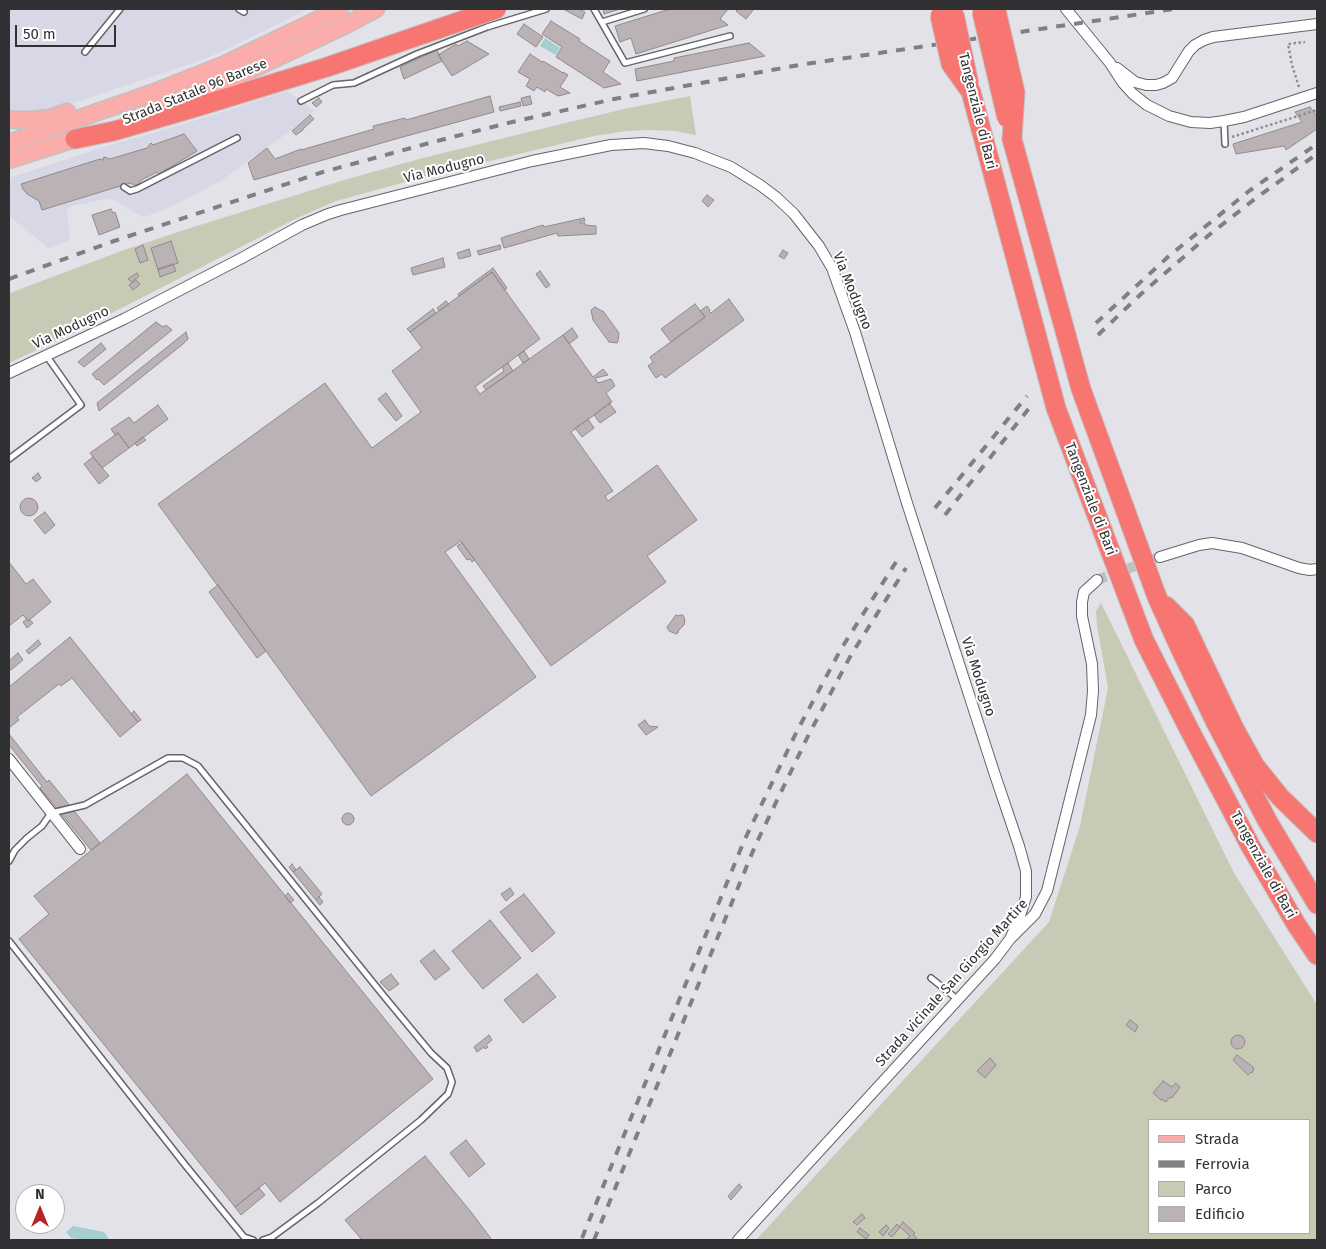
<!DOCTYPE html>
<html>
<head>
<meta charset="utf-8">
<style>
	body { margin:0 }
	#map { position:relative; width:1326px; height:1249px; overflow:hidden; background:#e2e2e8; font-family:"Fira Sans",sans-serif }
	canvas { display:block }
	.frame { position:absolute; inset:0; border:10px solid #313133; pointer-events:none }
	.legend { position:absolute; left:1148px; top:1119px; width:162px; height:115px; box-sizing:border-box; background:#fff; border:1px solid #adadad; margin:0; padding:6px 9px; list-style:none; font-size:15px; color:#313133 }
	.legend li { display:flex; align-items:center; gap:10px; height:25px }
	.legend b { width:25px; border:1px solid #adadad }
	.north { position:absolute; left:15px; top:1184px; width:50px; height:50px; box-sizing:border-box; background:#fff; border:1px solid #adadad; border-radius:50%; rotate:0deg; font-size:14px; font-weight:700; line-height:20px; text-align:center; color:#313133 }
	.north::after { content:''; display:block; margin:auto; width:18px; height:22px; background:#b62625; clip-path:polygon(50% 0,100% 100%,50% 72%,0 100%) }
	.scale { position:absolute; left:15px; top:25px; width:101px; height:22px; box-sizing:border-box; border:2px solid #313133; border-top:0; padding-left:6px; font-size:15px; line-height:18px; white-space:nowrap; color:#313133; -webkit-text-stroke:4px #fff; paint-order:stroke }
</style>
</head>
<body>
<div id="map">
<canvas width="1326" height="1249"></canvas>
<div class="frame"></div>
<ul class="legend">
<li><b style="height:6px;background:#faadaa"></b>Strada</li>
<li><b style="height:6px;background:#808084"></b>Ferrovia</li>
<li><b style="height:14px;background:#c7cab5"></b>Parco</li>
<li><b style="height:14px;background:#bab2b4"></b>Edificio</li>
</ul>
<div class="north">N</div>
<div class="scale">50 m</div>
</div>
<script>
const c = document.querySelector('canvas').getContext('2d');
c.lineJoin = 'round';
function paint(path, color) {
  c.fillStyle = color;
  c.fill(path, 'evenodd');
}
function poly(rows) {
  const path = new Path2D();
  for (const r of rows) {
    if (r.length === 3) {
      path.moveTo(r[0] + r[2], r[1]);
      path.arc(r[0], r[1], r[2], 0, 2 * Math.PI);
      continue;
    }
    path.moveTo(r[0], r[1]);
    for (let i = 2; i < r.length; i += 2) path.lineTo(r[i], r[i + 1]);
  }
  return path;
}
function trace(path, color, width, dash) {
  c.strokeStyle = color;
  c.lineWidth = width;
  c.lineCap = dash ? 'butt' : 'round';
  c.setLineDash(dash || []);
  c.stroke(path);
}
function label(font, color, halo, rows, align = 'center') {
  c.font = font + ' "Fira Sans",sans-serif';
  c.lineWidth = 4;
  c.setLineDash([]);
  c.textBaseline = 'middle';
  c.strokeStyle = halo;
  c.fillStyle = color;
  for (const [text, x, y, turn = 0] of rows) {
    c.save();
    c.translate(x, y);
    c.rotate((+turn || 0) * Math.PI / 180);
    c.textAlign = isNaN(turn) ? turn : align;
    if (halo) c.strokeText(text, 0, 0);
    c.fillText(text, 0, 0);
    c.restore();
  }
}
const built = poly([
	[9,9,308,9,210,57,9,125],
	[287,91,314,111,290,131,222,180,175,205,145,217,135,213,111,198,72,206,67,210,70,240,48,248,9,216,9,178,110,145,181,125]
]);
const green = poly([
	[690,96,696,135,675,131,649,130,626,131,594,136,427,176,336,201,297,218,69,335,9,363,9,294,10,293,124,250,184,230,344,180,423,158,549,127,624,109],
	[1101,603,1234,873,1317,1005,1317,1240,756,1240,1049,922,1080,826,1108,688,1097,625,1096,611],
	[1150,1120,1310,1120,1310,1233,1150,1233]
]);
const water = poly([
	[545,38,560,48,556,55,540,46],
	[73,1226,104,1232,109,1239,107,1240,84,1240,71,1238,66,1232]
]);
const building = poly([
	[569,9,579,9,585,12,582,19,565,10,569,9],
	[603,9,620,9,604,14,603,9],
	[670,9,709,9,710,10,711,9,728,9,720,19,728,25,636,54,631,38,620,42,615,26,670,9],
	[738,9,754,9,746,19,736,11,738,9],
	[551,21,580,39,579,41,610,61,603,72,621,84,604,88,556,57,562,47,542,34,551,21],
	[524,24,543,37,536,47,517,34,524,24],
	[467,41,489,54,452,76,438,55,456,44,458,46,467,41],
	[749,43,765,56,637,81,635,69,674,61,674,58,749,43],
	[437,50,442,61,404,79,400,67,437,50],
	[530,54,542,62,543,61,563,73,563,72,568,75,560,87,570,93,558,96,546,89,545,92,537,87,534,91,526,86,530,79,518,72,530,54],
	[490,96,494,112,392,140,254,180,248,163,267,148,275,159,301,149,301,150,374,129,373,126,405,118,406,120,490,96],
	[530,96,532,104,523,106,521,98,530,96],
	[319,98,322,102,316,107,312,103,319,98],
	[520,102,521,106,500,111,499,107,520,102],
	[1310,107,1317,116,1317,129,1286,150,1284,146,1236,154,1233,144,1302,122,1295,112,1310,107],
	[310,115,314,119,303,129,303,130,296,135,292,131,310,115],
	[184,134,197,151,159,174,157,172,143,179,140,182,140,184,135,185,130,183,42,210,39,201,27,194,23,189,21,184,100,159,103,160,104,157,110,159,147,148,151,143,153,145,184,134],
	[707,195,714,200,708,207,702,201,707,195],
	[111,209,113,213,115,212,120,227,99,235,92,215,111,209],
	[584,218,585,221,580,221,580,223,585,223,585,225,596,226,596,234,558,236,557,233,504,248,501,238,543,225,544,227,584,218],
	[171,241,178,263,158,270,151,248,171,241],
	[143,245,148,260,140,263,135,249,143,245],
	[500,245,501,249,479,255,477,251,500,245],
	[469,249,471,256,459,259,457,253,469,249],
	[783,250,788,253,784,259,779,256,783,250],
	[443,258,445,267,413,275,411,268,443,258],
	[173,264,176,271,160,277,158,269,173,264],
	[493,268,507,288,505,290,492,272,459,296,458,294,493,268],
	[540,271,550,285,546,288,536,274,540,271],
	[492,272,540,339,475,387,480,394,563,335,593,377,603,369,608,375,595,378,598,383,611,379,615,386,606,393,612,402,571,432,613,491,605,496,608,501,657,465,697,520,647,556,666,582,551,666,461,541,445,552,536,677,371,796,218,585,217,585,158,504,325,383,372,448,421,412,392,371,422,348,410,332,492,272],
	[137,273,139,276,132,282,128,279,137,273],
	[136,280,140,284,133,290,129,285,136,280],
	[729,299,744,320,665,378,662,374,656,378,648,366,653,362,650,357,705,317,700,311,707,306,710,310,709,311,711,313,729,299],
	[446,301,449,304,439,311,437,308,446,301],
	[695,304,705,317,671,342,661,329,695,304],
	[595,307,602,311,603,311,619,333,618,341,617,343,609,342,593,320,591,310,595,307],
	[433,309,436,313,410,332,407,329,433,309],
	[156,322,163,327,166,325,172,330,104,385,98,379,97,380,92,374,156,322],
	[572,328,578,337,569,344,563,335,572,328],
	[186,332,188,339,183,344,99,411,97,403,186,332],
	[101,343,106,349,84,367,78,362,101,343],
	[524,351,529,359,523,363,518,355,524,351],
	[508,363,513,371,486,390,483,386,504,371,502,367,508,363],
	[386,393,402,416,396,421,378,399,386,393],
	[609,403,616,412,600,423,594,415,609,403],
	[158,405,168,419,129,448,118,433,115,435,111,429,129,417,134,423,158,405],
	[588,419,594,428,582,437,575,428,588,419],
	[118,433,129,448,102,468,90,453,118,433],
	[143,437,146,440,137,446,135,443,143,437],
	[93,457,109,476,99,484,84,464,93,457],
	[38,473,41,478,36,482,32,478,38,473],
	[29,507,9],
	[45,512,55,525,45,534,34,520,45,512],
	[462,543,475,560,472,562,470,559,467,560,457,546,462,543],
	[9,562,26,584,33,579,51,602,28,621,23,615,9,626,9,562],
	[218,585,266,651,257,658,209,592,218,585],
	[676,615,679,616,680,615,683,615,685,620,684,625,678,631,679,632,676,634,669,631,667,627,676,615],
	[27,619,28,621,30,620,33,623,27,628,23,622,27,619],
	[70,637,138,722,120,737,72,678,61,686,59,684,17,717,19,720,9,728,9,687,70,637],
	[38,640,41,644,29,654,26,651,38,640],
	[18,653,23,660,11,670,9,667,9,661,18,653],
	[134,711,141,720,138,722,131,714,134,711],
	[645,720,649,726,658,727,646,735,638,725,645,720],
	[9,734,47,782,49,780,100,843,91,850,40,788,42,786,9,745,9,734],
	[187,774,433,1079,280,1202,265,1183,235,1207,19,939,49,914,34,896,187,774],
	[348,819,6],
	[292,864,296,870,293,872,289,867,292,864],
	[300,867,322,894,316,900,293,872,300,867],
	[510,888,514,894,506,901,501,894,510,888],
	[288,893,294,900,290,903,285,896,288,893],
	[524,894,555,933,532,952,500,912,524,894],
	[319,897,323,902,320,905,316,900,319,897],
	[490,920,521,958,483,989,452,951,490,920],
	[434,950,450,969,435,980,420,961,434,950],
	[391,974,399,984,389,991,380,982,391,974],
	[537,974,556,997,523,1023,504,1000,537,974],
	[1130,1020,1138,1026,1135,1032,1126,1025,1130,1020],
	[1238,1042,7],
	[489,1035,492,1040,486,1045,488,1047,485,1049,484,1047,477,1052,474,1047,489,1035],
	[1237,1055,1254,1068,1252,1073,1251,1072,1248,1075,1233,1060,1237,1055],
	[990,1058,996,1065,985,1078,977,1071,990,1058],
	[1163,1081,1172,1087,1176,1083,1180,1087,1172,1098,1170,1097,1166,1102,1163,1100,1161,1100,1153,1093,1163,1081],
	[466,1140,485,1164,469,1177,450,1153,466,1140],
	[425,1156,471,1212,492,1240,362,1240,345,1220,425,1156],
	[739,1184,742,1187,731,1200,728,1196,739,1184],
	[259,1188,265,1195,241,1215,235,1207,259,1188],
	[862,1214,865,1218,857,1225,853,1222,862,1214],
	[903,1222,915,1233,913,1235,917,1238,915,1240,906,1240,910,1236,900,1227,892,1237,888,1234,897,1224,899,1227,903,1222],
	[886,1225,889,1228,883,1236,879,1232,886,1225],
	[860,1228,869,1235,866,1239,857,1232,860,1228]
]);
const streetTunnel = poly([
	[1097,580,1160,557]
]);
const path = poly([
	[1299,87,1292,65,1288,44,1305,42],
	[1232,137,1317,110]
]);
const lane = poly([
	[239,9,244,12],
	[594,9,625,63,730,36],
	[602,22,644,9],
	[85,52,120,9],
	[301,101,333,85,354,83,417,54,487,27,546,9],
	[1224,121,1225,144],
	[124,187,130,191,137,189,237,138],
	[9,459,81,405,46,355],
	[9,861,15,850,27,838,42,826,51,813,85,805,168,758,183,758,198,766,383,995,431,1053,447,1068,452,1082,448,1094,421,1120,318,1203,272,1237,263,1240],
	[9,941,186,1166,244,1237,253,1240],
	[931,978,957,999]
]);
const street = poly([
	[1066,9,1110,63,1123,83,1133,94,1147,105,1169,116,1191,122,1210,123,1224,121,1244,117,1317,93],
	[1117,68,1135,82,1146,85,1156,85,1163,83,1172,78,1189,51,1195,45,1204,40,1213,37,1317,24],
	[9,373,124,319,240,259,302,225,328,214,341,210,532,161,611,145,644,143,668,146,695,153,731,167,760,185,776,197,794,214,819,246,832,268,841,293,855,332,907,503,995,775,1019,846,1026,871,1026,897,1019,919,1010,939],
	[1160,557,1199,545,1212,543,1242,548,1299,568,1310,570,1317,569],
	[9,759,80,849],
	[738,1240,995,959,1010,939,1035,914,1047,891,1091,715,1093,691,1092,664,1082,616,1082,602,1084,592,1097,580]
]);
const primary = poly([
	[139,116,190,96,249,71,348,24,376,9],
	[9,119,14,120,32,120,50,118,67,112],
	[9,143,152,93,223,65,340,9],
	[9,160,87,135]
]);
const highway = poly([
	[971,92,1056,408,1144,640,1189,729,1250,845,1296,924,1317,955],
	[75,139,114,131,200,106,327,67,496,9],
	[1012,139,1081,389,1157,597,1180,648,1215,721,1268,822,1317,904],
	[1166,606,1185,625,1234,728,1255,766,1280,797,1317,833]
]);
const rail = poly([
	[9,279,114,241,323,172,433,142,508,123,614,99,799,65,1174,9],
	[1096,323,1169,256,1249,191,1317,144],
	[1098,335,1141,294,1209,235,1256,198,1317,154],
	[935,508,1027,396],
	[945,515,1030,407],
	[582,1238,744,841,797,731,841,649,896,562],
	[594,1240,755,846,808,736,851,655,906,568]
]);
const highwayBridge = poly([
	[996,10,1015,92,1012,139],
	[982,12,1007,118],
	[954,14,969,84],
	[940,16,951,64,971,92]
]);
const streetNames = [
	["Strada Statale 96 Barese",195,92,-22],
	["Tangenziale di Bari",977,111,76],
	["Via Modugno",444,169,-14],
	["Via Modugno",852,291,68],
	["Via Modugno",71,328,-25],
	["Tangenziale di Bari",1090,499,69],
	["Via Modugno",978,677,72],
	["Tangenziale di Bari",1263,865,61],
	["Strada vicinale San Giorgio Martire",952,983,-48]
];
paint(built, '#d8d7e5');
paint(green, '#c7cab5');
paint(water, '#a6ced0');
paint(building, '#bab2b4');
trace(building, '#918a8b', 1);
trace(streetTunnel, '#bfbfc4', 10, [10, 5]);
trace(lane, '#65646a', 8);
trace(street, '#65646a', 12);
trace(primary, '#c1c1c2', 19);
trace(highway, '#c1c1c2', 21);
trace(path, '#8e8e92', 2.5, [2.5, 2.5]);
trace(lane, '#fff', 5);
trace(street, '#fff', 10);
trace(primary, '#faadaa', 16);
trace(highway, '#f77672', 19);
trace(rail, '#808084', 4, [9, 9]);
trace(highwayBridge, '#c1c1c2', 21, []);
trace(highwayBridge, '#f77672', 19);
label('14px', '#313133', '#fff', streetNames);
</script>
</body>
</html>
